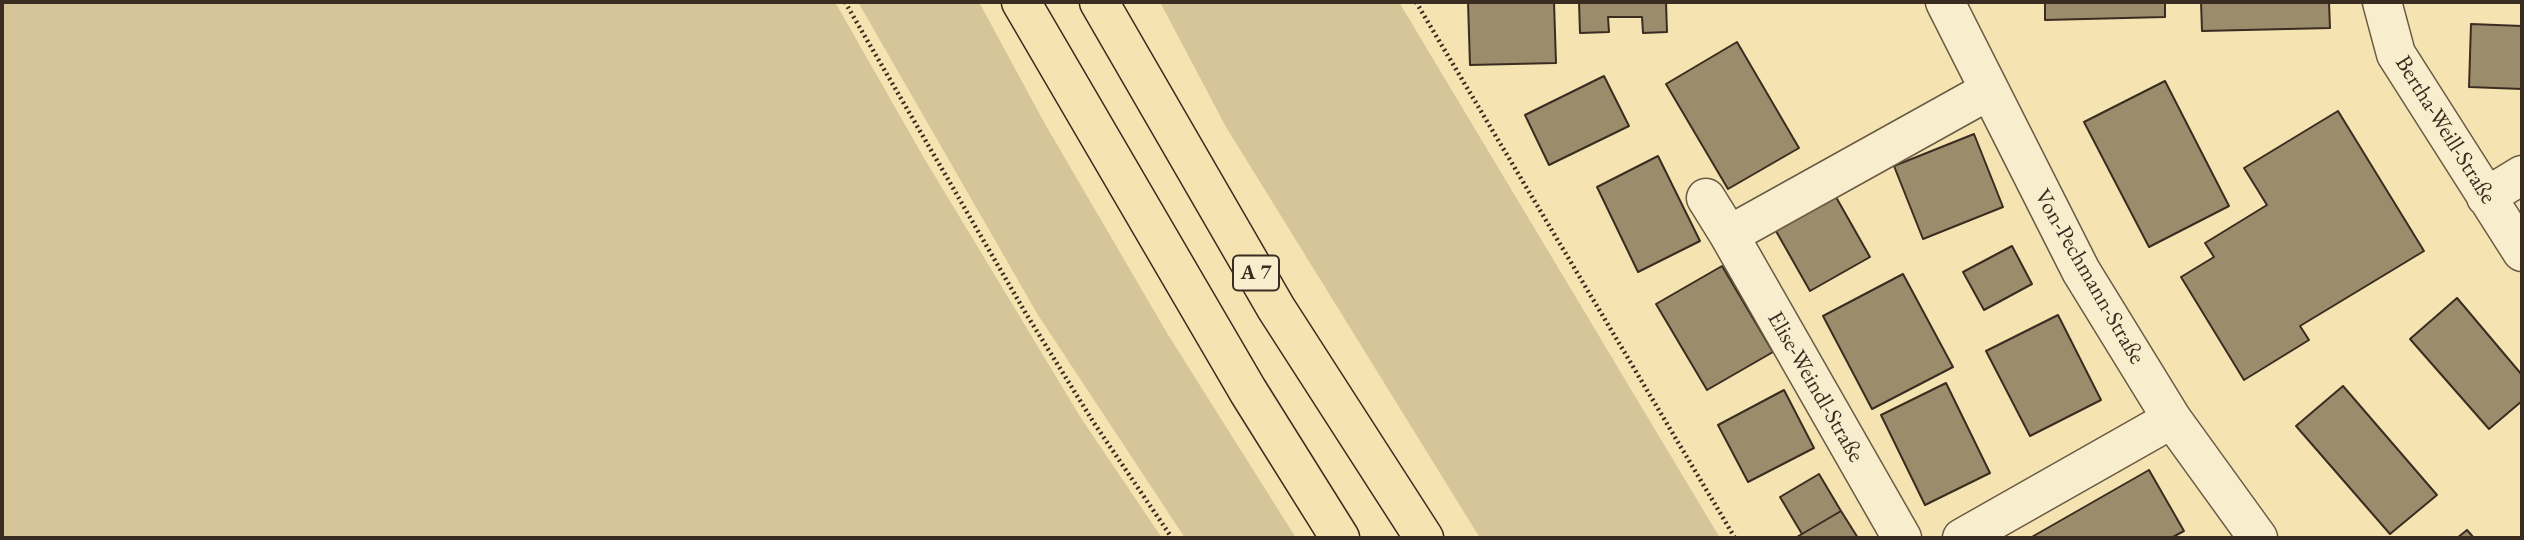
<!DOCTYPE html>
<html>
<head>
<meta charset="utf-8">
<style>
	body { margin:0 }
	#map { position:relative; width:2524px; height:540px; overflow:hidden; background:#f5e4b2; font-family:"EB Garamond",serif }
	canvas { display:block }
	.frame { position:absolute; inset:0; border:4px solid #3a2c20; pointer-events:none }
</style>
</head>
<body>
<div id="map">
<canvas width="2524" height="540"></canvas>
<div class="frame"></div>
</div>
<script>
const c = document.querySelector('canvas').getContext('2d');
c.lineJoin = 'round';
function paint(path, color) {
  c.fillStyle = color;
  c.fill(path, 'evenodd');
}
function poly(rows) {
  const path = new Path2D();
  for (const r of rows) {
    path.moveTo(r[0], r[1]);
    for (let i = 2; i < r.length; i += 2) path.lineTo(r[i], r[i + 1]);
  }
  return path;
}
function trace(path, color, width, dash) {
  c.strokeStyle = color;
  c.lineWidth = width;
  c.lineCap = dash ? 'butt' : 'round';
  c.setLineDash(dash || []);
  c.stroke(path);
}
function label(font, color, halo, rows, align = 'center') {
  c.font = font + ' "EB Garamond",serif';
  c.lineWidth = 5;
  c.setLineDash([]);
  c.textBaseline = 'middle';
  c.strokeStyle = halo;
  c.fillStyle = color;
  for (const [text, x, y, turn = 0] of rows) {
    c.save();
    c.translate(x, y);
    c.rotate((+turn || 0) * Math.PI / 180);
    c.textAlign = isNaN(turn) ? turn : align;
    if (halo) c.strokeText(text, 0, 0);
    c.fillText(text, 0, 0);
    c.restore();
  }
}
const green = poly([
	[2,2,835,2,924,158,1081,418,1162,538,2,538],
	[858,2,979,2,1045,124,1167,333,1296,538,1185,538,1038,315],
	[1160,2,1399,2,1720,538,1480,538,1226,127]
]);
const building = poly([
	[1468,2,1554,2,1556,63,1470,65,1468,2],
	[1579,2,1666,2,1667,32,1643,33,1642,17,1608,17,1609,32,1580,33,1579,2],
	[2045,2,2165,2,2165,17,2045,20,2045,2],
	[2201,2,2329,2,2330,28,2202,31,2201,2],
	[2471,24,2522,26,2522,89,2469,87,2471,24],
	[1737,42,1799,148,1728,189,1666,84,1737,42],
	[1604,76,1629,126,1549,165,1525,115,1604,76],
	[2165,81,2229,206,2149,247,2084,122,2165,81],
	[2338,111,2424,251,2300,326,2309,340,2244,380,2181,277,2214,257,2205,243,2267,205,2244,168,2338,111],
	[1974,134,2003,207,1923,239,1894,166,1974,134],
	[1658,156,1700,241,1638,272,1597,187,1658,156],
	[1832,190,1870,257,1810,291,1772,224,1832,190],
	[2012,246,2032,284,1984,310,1963,272,2012,246],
	[1722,266,1773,352,1707,390,1656,304,1722,266],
	[1903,274,1953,367,1872,409,1823,316,1903,274],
	[2457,298,2522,375,2522,401,2489,429,2410,339,2457,298],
	[2058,315,2101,400,2030,436,1986,351,2058,315],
	[1946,383,1990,473,1925,505,1881,415,1946,383],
	[2343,386,2437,495,2390,534,2296,426,2343,386],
	[1784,390,1814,448,1748,482,1718,425,1784,390],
	[2149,470,2184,531,2171,538,2030,538,2149,470],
	[1819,474,1841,511,1802,534,1780,497,1819,474],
	[1841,511,1858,538,1795,538,1802,534,1841,511],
	[2467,530,2474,538,2457,538,2467,530]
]);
const path = poly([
	[845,2,1025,312,1094,423,1172,538],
	[1416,2,1735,538]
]);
const minor = poly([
	[1945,2,2081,271,2172,419,2258,538],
	[2382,2,2396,54,2522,252],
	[2486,197,2522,175],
	[1706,198,1729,235,1988,91],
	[1729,235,1902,538],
	[1962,538,2172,419]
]);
const highway = poly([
	[1021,2,1248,391,1340,538],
	[1099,2,1276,308,1424,538]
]);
const shields = [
	[1256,273,46]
];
const shieldNames = [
	["A 7",1256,273]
];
const streetNames = [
	["Bertha-Weill-Straße",2445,130,58],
	["Von-Pechmann-Straße",2089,277,60],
	["Elise-Weindl-Straße",1815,387,60]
];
paint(green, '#d5c599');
paint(building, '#9b8c6c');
trace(building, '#3a2c20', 2);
trace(minor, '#695a44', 41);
trace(highway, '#3a2c20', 41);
trace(path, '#3a2c20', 4.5, [2, 3.5]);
trace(minor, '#f8edcd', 38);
trace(highway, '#f5e4b2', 38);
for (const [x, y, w] of shields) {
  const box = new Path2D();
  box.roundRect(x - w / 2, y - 17.5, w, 35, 5);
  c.fillStyle = '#f8edcd';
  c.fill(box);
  trace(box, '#3a2c20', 2);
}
label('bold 21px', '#3a2c20', null, shieldNames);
label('23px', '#3a2c20', '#f8edcd', streetNames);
</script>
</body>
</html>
